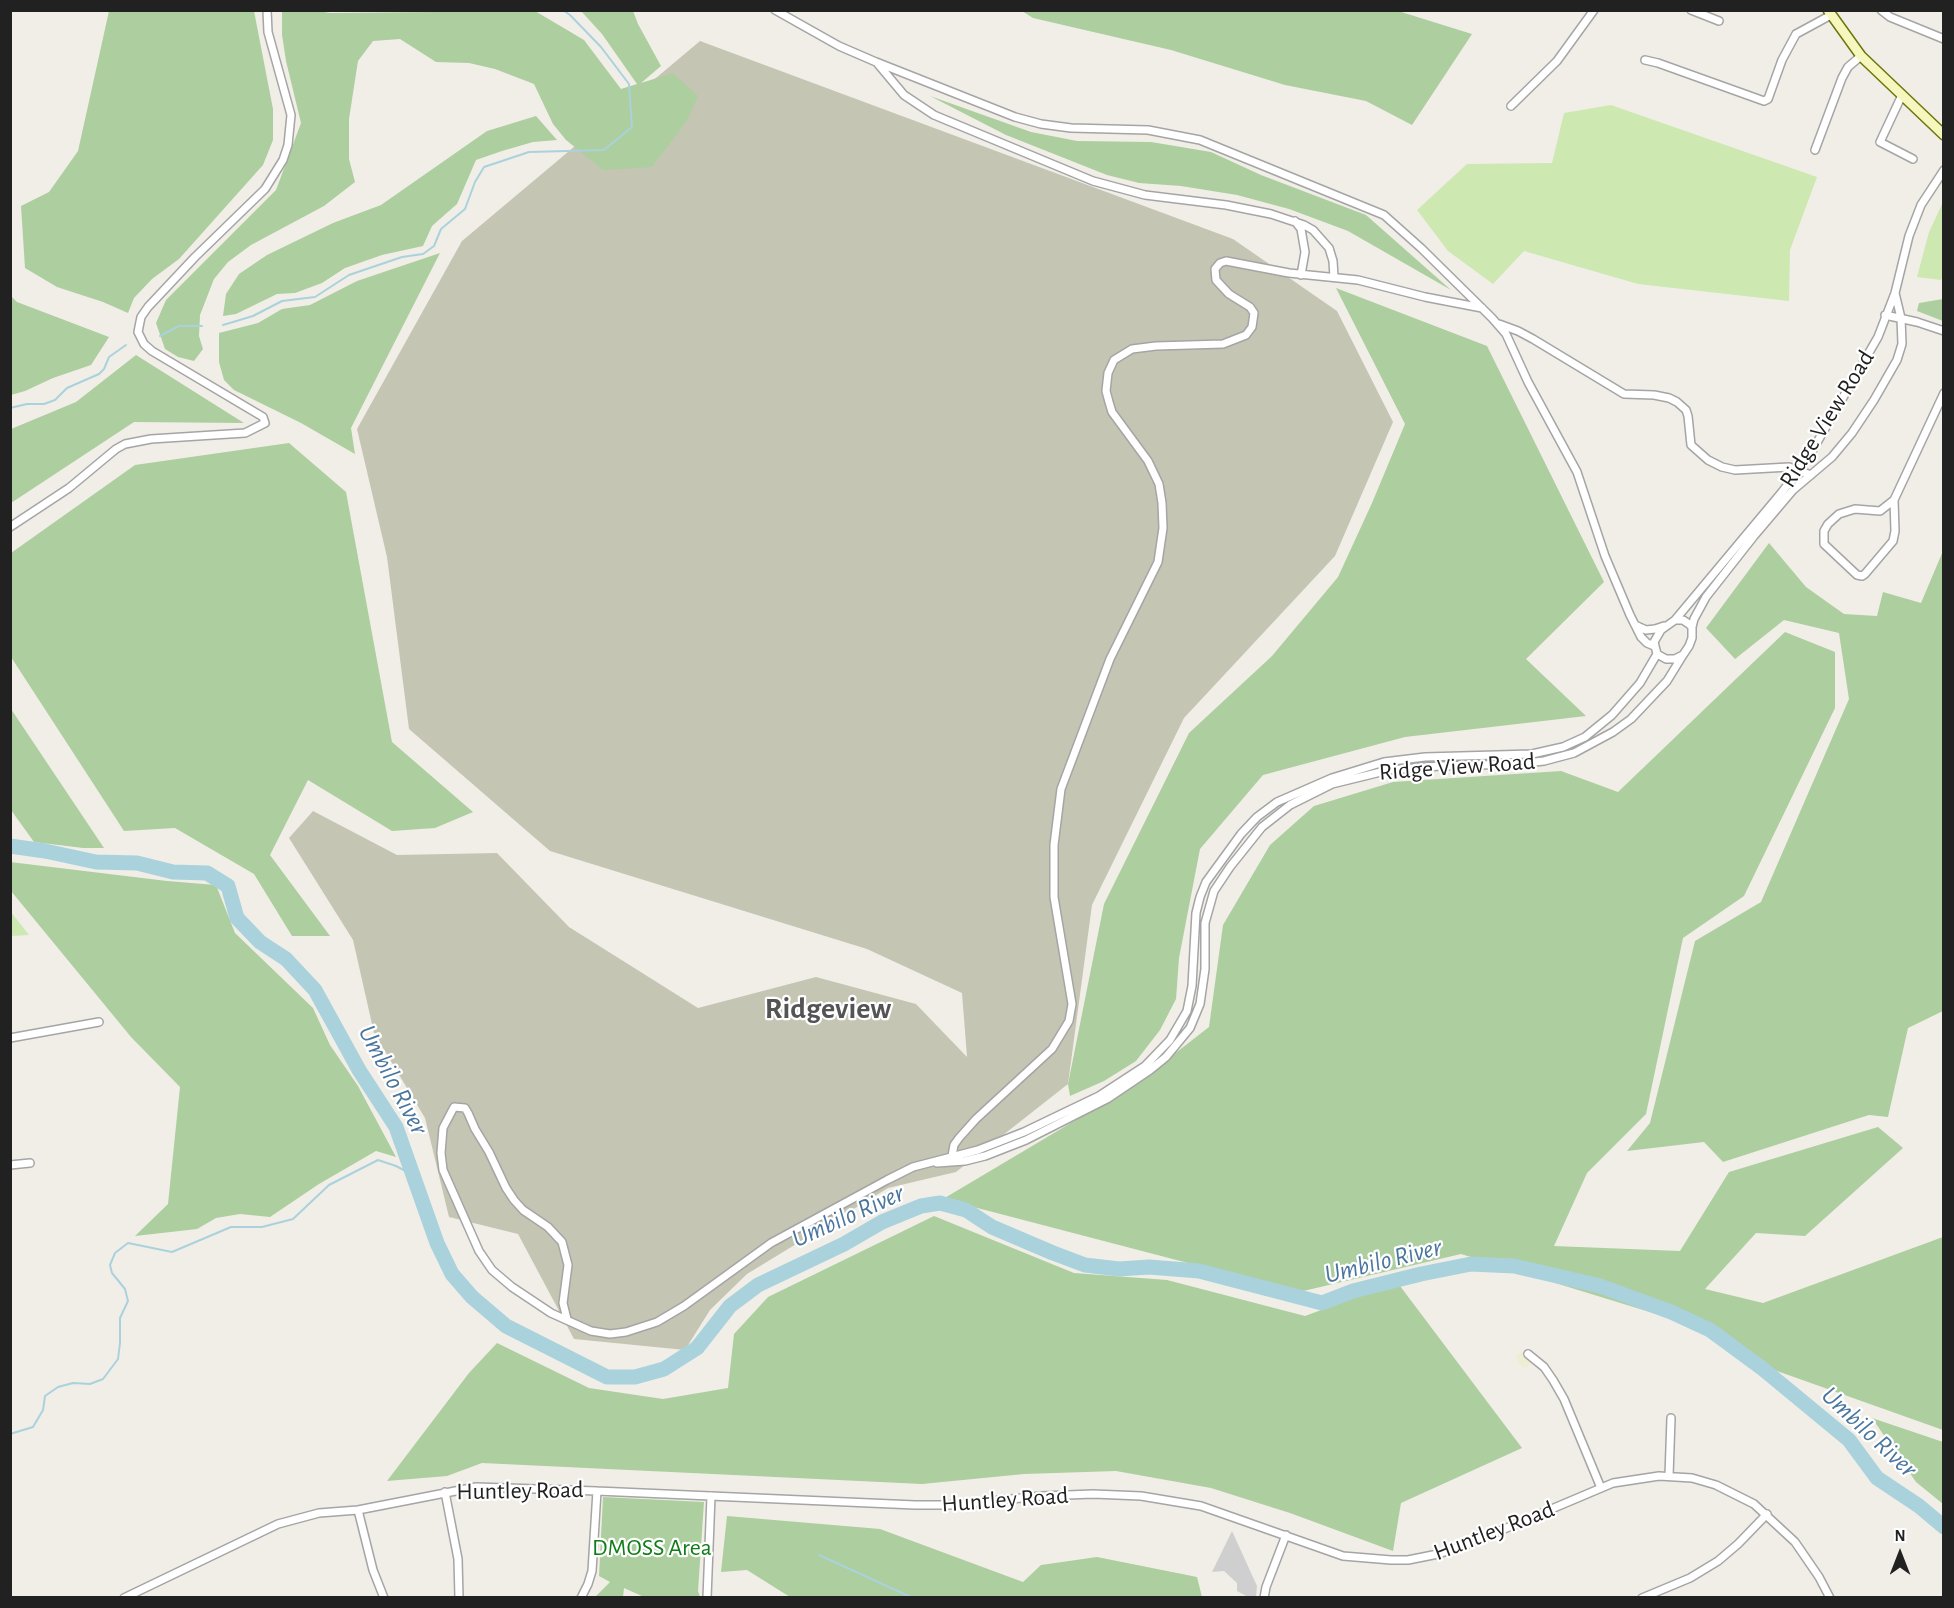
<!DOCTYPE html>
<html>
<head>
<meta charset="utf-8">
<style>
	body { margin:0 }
	#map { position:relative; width:1954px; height:1608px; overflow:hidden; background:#f1eee8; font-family:"Alegreya Sans",sans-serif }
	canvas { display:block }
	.frame { position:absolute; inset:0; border:12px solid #212121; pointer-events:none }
	.north { position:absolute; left:1870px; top:1524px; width:60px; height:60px; -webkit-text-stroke:4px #fff; paint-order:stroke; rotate:0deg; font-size:16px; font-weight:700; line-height:24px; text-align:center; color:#212121 }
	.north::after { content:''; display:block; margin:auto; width:21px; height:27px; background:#212121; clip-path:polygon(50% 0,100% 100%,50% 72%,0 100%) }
</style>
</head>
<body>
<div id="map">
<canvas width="1954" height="1608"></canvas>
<div class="frame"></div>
<div class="north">N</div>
</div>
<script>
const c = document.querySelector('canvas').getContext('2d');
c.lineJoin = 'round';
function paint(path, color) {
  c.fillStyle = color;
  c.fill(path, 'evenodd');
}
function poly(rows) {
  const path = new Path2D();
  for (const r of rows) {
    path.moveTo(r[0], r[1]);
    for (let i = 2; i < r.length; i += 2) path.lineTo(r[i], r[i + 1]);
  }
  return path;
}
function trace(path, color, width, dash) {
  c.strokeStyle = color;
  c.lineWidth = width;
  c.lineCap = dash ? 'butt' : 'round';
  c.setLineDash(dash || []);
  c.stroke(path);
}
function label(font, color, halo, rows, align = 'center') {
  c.font = font + ' "Alegreya Sans",sans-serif';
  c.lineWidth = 4.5;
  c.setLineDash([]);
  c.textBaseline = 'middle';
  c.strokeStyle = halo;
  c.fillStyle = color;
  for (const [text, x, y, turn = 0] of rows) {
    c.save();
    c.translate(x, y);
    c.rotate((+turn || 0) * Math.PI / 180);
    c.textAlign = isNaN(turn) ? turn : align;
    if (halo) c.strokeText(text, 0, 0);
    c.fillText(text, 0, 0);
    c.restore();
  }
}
const religious = poly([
	[1232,1531,1257,1586,1256,1597,1248,1597,1237,1591,1237,1583,1224,1571,1212,1572]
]);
const construction = poly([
	[700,41,1233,239,1337,311,1393,422,1335,556,1184,718,1092,905,1068,1084,956,1172,888,1188,747,1274,710,1310,685,1350,574,1339,518,1234,449,1217,425,1118,374,1033,353,940,289,838,313,811,397,855,497,853,569,927,698,1008,816,977,916,1004,967,1057,962,993,867,949,550,851,409,729,387,557,357,429,462,241]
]);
const farmland = poly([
	[1521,1352,1525,1353,1531,1362,1528,1367,1523,1368,1517,1361,1516,1356]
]);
const grass = poly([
	[1611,105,1817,177,1790,250,1789,301,1638,284,1524,251,1493,284,1448,251,1417,210,1467,164,1552,163,1564,113],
	[1943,202,1943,275,1941,280,1917,277,1929,232],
	[11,912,29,935,11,936]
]);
const forest = poly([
	[312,10,330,13,535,11,584,40,621,89,637,84,602,34,581,11,633,11,638,24,661,66,641,83,673,73,698,96,686,122,652,167,603,170,566,140,553,124,534,84,495,69,469,63,436,62,400,39,373,41,358,61,349,119,349,159,355,182,324,206,251,245,228,262,214,279,200,315,199,336,203,349,194,361,178,357,165,349,156,323,166,300,276,190,301,123,286,61,282,35,282,11],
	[109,11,254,11,273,109,273,140,263,165,179,259,152,279,134,298,128,313,103,302,57,287,25,268,21,206,49,192,78,151],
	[1022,11,1398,11,1472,34,1412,125,1366,101,1285,85,1171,50,1033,18],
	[930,96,1031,132,1077,141,1151,142,1211,152,1261,175,1366,215,1451,290,1348,231,1289,209,1237,195,1181,186,1139,183,1107,175,1006,135],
	[536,116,557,140,533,142,502,151,476,160,457,204,432,226,423,246,382,255,345,268,322,283,295,293,277,294,236,314,223,316,226,294,239,274,267,255,333,223,381,205,487,131],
	[440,253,351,428,355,454,301,423,234,390,224,380,219,362,219,333,258,323,282,309,310,305,357,281],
	[1336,288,1487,346,1604,582,1526,659,1586,716,1405,737,1263,775,1200,849,1179,958,1176,999,1160,1030,1136,1061,1104,1081,1070,1096,1068,1084,1104,904,1189,733,1272,656,1338,577,1372,503,1405,424],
	[11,296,17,302,109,337,91,365,53,378,25,391,11,395],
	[1943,299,1943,321,1917,311,1919,303],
	[136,355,244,423,134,422,11,503,11,429,76,402],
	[289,443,346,492,392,742,473,812,435,828,392,831,308,780,270,855,330,936,292,936,254,874,175,828,124,831,11,657,11,553,135,465],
	[1769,543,1806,587,1844,614,1877,616,1883,592,1921,603,1943,551,1943,1011,1908,1028,1888,1117,1869,1115,1723,1162,1704,1142,1627,1151,1650,1123,1695,941,1761,902,1849,699,1839,633,1784,620,1735,659,1706,628],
	[1785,632,1835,652,1835,708,1744,896,1683,938,1646,1114,1587,1173,1554,1246,1680,1251,1729,1172,1878,1127,1903,1148,1805,1236,1756,1233,1705,1289,1763,1303,1943,1237,1943,1430,1763,1366,1692,1325,1461,1254,1299,1292,943,1199,1133,1086,1209,1027,1223,925,1270,845,1314,806,1393,782,1561,771,1618,792],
	[11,709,104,848,83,848,34,842,11,810],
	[10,862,167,881,216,885,235,933,313,1008,330,1045,358,1086,396,1157,376,1151,319,1184,270,1217,240,1214,216,1218,197,1229,135,1236,168,1204,180,1087,131,1037,11,891],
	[934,1216,1074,1273,1167,1280,1305,1316,1397,1282,1522,1448,1401,1503,1393,1551,1290,1513,1211,1488,1116,1471,1024,1474,922,1484,482,1463,447,1476,387,1481,469,1373,497,1343,589,1388,663,1399,728,1388,734,1334,768,1297],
	[1872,1418,1943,1442,1943,1504,1916,1482],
	[603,1497,704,1502,698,1591,700,1597,644,1597,624,1588,623,1597,595,1597,610,1582,599,1576],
	[727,1516,880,1529,1023,1582,1041,1565,1097,1557,1197,1577,1202,1597,790,1597,747,1570,721,1572]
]);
const stream = poly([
	[223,325,253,316,282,301,315,297,349,275,402,257,423,254,434,246,441,229,465,209,475,182,484,167,529,152,604,150,632,127,629,84,601,47,570,15,563,10],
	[160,336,179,326,202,326],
	[10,408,27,404,44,404,55,400,67,388,99,374,104,369,109,357,126,345],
	[10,1434,33,1427,43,1410,45,1396,58,1387,73,1383,90,1384,103,1379,118,1359,120,1343,120,1318,128,1301,125,1289,112,1273,110,1265,115,1253,128,1243,172,1252,231,1227,262,1227,293,1219,329,1185,378,1160,396,1166,413,1175],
	[819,1555,913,1598]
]);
const river = poly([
	[10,846,45,851,96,862,137,863,173,872,207,873,228,886,237,918,260,942,286,959,315,990,359,1070,396,1127,437,1243,452,1274,472,1297,506,1326,607,1377,635,1377,664,1369,697,1348,730,1306,758,1285,844,1244,882,1222,921,1206,940,1203,966,1210,992,1227,1053,1253,1085,1265,1119,1269,1149,1267,1199,1271,1322,1303,1353,1291,1421,1274,1471,1264,1514,1266,1600,1286,1671,1312,1710,1330,1763,1369,1849,1440,1877,1478,1919,1506,1944,1527]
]);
const street = poly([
	[775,10,839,46,876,62,1015,117,1041,124,1071,128,1148,130,1200,140,1384,215,1421,248,1492,318,1506,334,1528,382,1577,472,1605,556,1630,615,1641,637,1647,643,1654,646],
	[1691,10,1719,21],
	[1881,10,1890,17,1944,39],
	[1645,60,1658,63,1764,101,1768,99,1782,60,1796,34,1831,15],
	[878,64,904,95,934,115,1093,181,1145,195,1226,205,1271,214,1304,225,1313,230,1329,248,1333,261,1334,277],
	[1902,95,1880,142,1913,159],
	[1511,106,1557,61,1594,10],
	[1815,150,1842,78,1848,67,1861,56],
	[1295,221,1301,229,1305,252,1301,275],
	[1885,315,1917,322,1944,331],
	[1499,324,1518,331,1533,339,1624,394,1654,395,1669,398,1677,402,1686,410,1688,416,1691,445,1708,460,1722,467,1735,470,1789,467,1811,475],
	[1894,500,1895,531,1893,541,1865,574,1862,576,1857,575,1824,544,1824,531,1828,524,1839,514,1855,509,1880,511,1894,500,1944,393],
	[10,527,69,488,116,449,125,444,151,439,245,433,265,423,263,417,152,351,144,344,138,332,141,317,148,307,195,257,265,189,283,160,288,145,291,115,268,32,267,10],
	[1675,620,1782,492,1808,458,1878,337,1895,293,1909,236,1921,205,1944,170],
	[1675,620,1683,620,1689,624,1692,627,1692,638,1689,646,1683,655,1675,659,1666,659,1657,654,1654,642,1661,630,1675,620],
	[1635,625,1646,630,1655,629,1664,626],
	[1692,627,1694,619,1706,597,1754,536,1793,490,1832,457,1852,433,1874,400,1897,360,1902,344,1901,318,1895,293],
	[10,1038,99,1022],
	[953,1162,952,1156,954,1145,959,1138,976,1119,1052,1049,1069,1021,1072,1004,1054,897,1054,845,1061,789,1110,659,1158,562,1163,528,1162,503,1159,484,1148,461,1112,412,1109,402,1106,391,1108,373,1114,360,1132,349,1156,346,1223,344,1246,335,1252,327,1254,313,1250,307,1229,294,1216,280,1215,269,1220,263,1226,261,1289,273,1358,280,1425,297,1482,308],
	[937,1163,965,1161,985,1156,1026,1140,1107,1099,1150,1070,1166,1057,1190,1028,1200,1004,1205,969,1205,923,1214,891,1230,867,1262,827,1290,805,1332,784,1389,770,1440,766,1517,764,1544,761,1574,753,1613,732,1631,719,1667,681,1683,655],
	[10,1165,30,1163],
	[567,1319,563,1303,568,1265,562,1242,548,1227,523,1210,514,1200,506,1188,489,1152,475,1129,468,1113,465,1108,454,1107,443,1128,441,1153,443,1170,479,1251,492,1270,512,1287,551,1313,591,1331,610,1334,626,1332,657,1322,684,1306,771,1243,887,1180,913,1167,978,1150,1024,1132,1099,1096,1145,1066,1170,1040,1187,1011,1192,986,1196,913,1200,897,1206,882,1241,834,1257,817,1277,802,1332,778,1384,762,1425,757,1532,754,1563,747,1585,737,1612,715,1640,683,1657,654],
	[1528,1354,1544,1367,1553,1380,1564,1399,1601,1488],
	[1669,1476,1671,1418],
	[445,1492,458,1559,459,1598],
	[358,1510,373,1570,384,1598],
	[124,1598,278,1524,319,1513,358,1510,476,1487,597,1491,915,1505,949,1505,1042,1496,1093,1494,1141,1496,1201,1506,1343,1556,1391,1560,1408,1560,1438,1554,1464,1546,1613,1483,1659,1476,1692,1478,1716,1485,1754,1504,1795,1542,1819,1577,1830,1598],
	[581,1598,588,1584,592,1571,597,1491],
	[707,1598,711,1496],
	[1264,1598,1266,1587,1286,1535],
	[1642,1598,1690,1578,1718,1561,1738,1544,1767,1514]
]);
const secondary = poly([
	[1828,10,1861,56,1944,135]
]);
const streetNames = [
	["Ridge View Road",1827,419,-58],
	["Ridge View Road",1457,767,-4],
	["Huntley Road",520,1491,-1],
	["Huntley Road",1005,1500,-4],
	["Huntley Road",1494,1531,-21]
];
const parkNames = [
	["DMOSS Area",652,1548]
];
const waterNames = [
	["Umbilo River",393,1080,62],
	["Umbilo River",848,1216,-24],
	["Umbilo River",1383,1261,-14],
	["Umbilo River",1869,1432,43]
];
const districtNames = [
	["Ridgeview",828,1009]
];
paint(religious, '#cfcfcf');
paint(construction, '#c5c5b3');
paint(farmland, '#edeed4');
paint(grass, '#cde8b1');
paint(forest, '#adce9e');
trace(stream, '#aad2dc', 2);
trace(river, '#aad2dc', 15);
trace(street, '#a5a5a5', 10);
trace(secondary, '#6d7609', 12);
trace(street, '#fff', 7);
trace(secondary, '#f6f7bf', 9);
label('24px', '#212121', '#fff', streetNames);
label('24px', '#107d17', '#fff', parkNames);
label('italic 26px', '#4a769e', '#fff', waterNames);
label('bold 30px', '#545454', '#fff', districtNames);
</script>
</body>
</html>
